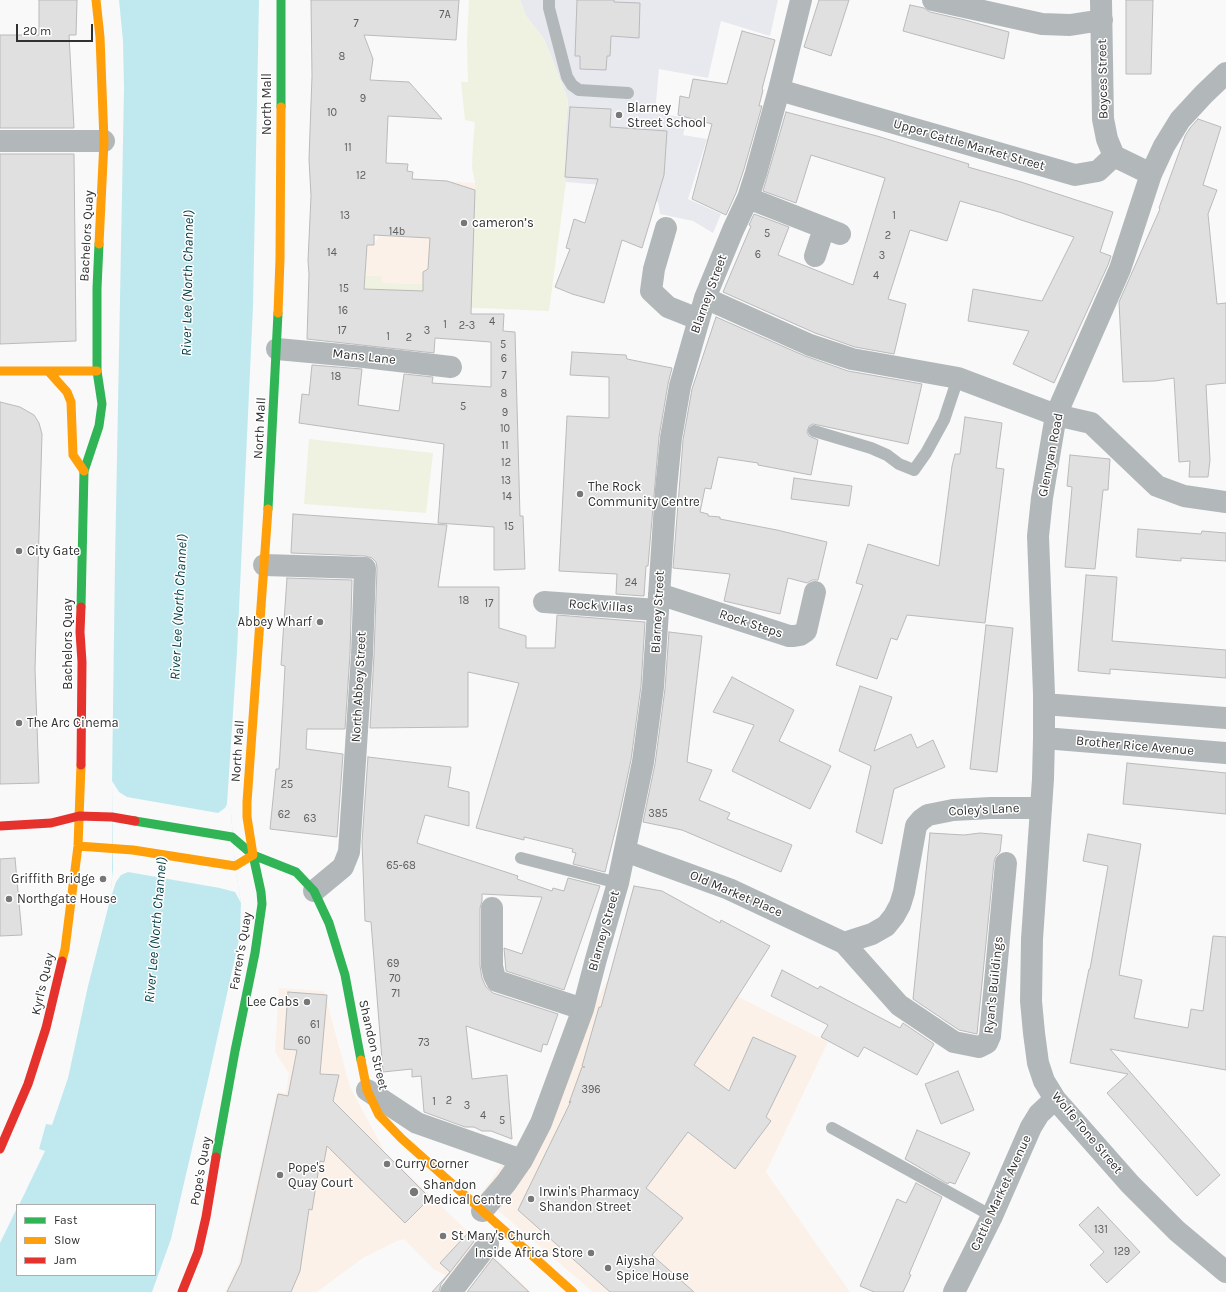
<!DOCTYPE html>
<html>
<head>
<meta charset="utf-8">
<style>
	body { margin:0 }
	#map { position:relative; width:1226px; height:1292px; overflow:hidden; background:#f9f9fa; font-family:Karla,sans-serif }
	canvas { display:block }
	.legend { position:absolute; left:16px; top:1204px; width:140px; height:72px; box-sizing:border-box; background:#fff; border:1px solid #adadad; margin:0; padding:5px 7px; list-style:none; font-size:12px; color:#313132 }
	.legend li { display:flex; align-items:center; gap:8px; height:20px }
	.legend b { width:20px; border:1px solid #adadad }
	.scale { position:absolute; left:16px; top:24px; width:77px; height:18px; box-sizing:border-box; border:2px solid #313132; border-top:0; padding-left:5px; font-size:12px; line-height:14px; white-space:nowrap; color:#313132; -webkit-text-stroke:3px #fff; paint-order:stroke }
</style>
</head>
<body>
<div id="map">
<canvas width="1226" height="1292"></canvas>
<ul class="legend">
<li><b style="height:5px;background:#30b455"></b>Fast</li>
<li><b style="height:5px;background:#ff9f0a"></b>Slow</li>
<li><b style="height:5px;background:#e5322d"></b>Jam</li>
</ul>
<div class="scale">20 m</div>
</div>
<script>
const c = document.querySelector('canvas').getContext('2d');
c.lineJoin = 'round';
function paint(path, color) {
  c.fillStyle = color;
  c.fill(path, 'evenodd');
}
function poly(rows) {
  const path = new Path2D();
  for (const r of rows) {
    path.moveTo(r[0], r[1]);
    for (let i = 2; i < r.length; i += 2) path.lineTo(r[i], r[i + 1]);
  }
  return path;
}
function trace(path, color, width, dash) {
  c.strokeStyle = color;
  c.lineWidth = width;
  c.lineCap = dash ? 'butt' : 'round';
  c.setLineDash(dash || []);
  c.stroke(path);
}
function label(font, color, halo, rows, align = 'center') {
  c.font = font + ' Karla,sans-serif';
  c.lineWidth = 3;
  c.setLineDash([]);
  c.textBaseline = 'middle';
  c.strokeStyle = halo;
  c.fillStyle = color;
  for (const [text, x, y, turn = 0] of rows) {
    c.save();
    c.translate(x, y);
    c.rotate((+turn || 0) * Math.PI / 180);
    c.textAlign = isNaN(turn) ? turn : align;
    if (halo) c.strokeText(text, 0, 0);
    c.fillText(text, 0, 0);
    c.restore();
  }
}
const commercial = poly([
	[412,179,475,183,472,285,381,283,382,276,355,276,356,244,374,245,379,236,381,200],
	[620,957,681,968,828,1042,766,1172,850,1292,593,1292,480,1195,528,1128],
	[279,988,324,991,350,1087,385,1152,531,1292,505,1292,478,1270,466,1285,433,1269,404,1239,397,1241,363,1258,317,1292,225,1292,239,1263,277,1092,286,1093,289,1073,275,1052]
]);
const built = poly([
	[520,0,778,0,770,36,721,21,708,78,659,69,655,113,687,118,683,135,707,139,688,199,721,214,713,233,693,221,660,214,658,202,613,190,613,186,566,182,566,125,568,100,544,39,526,16]
]);
const green = poly([
	[469,0,520,0,526,16,544,39,568,100,566,125,566,182,549,311,454,307,394,290,364,289,365,276,382,276,382,283,472,285,475,183,472,168,473,144,475,122,465,120,461,82,468,82,467,41],
	[309,439,433,453,426,513,304,504]
]);
const water = poly([
	[119,0,259,0,253,307,237,652,227,804,231,811,235,866,241,903,240,935,208,1080,171,1239,152,1292,0,1292,0,1243,17,1208,17,1275,155,1275,155,1205,19,1205,45,1151,39,1149,46,1124,52,1125,68,1078,88,986,110,900,112,878,112,781,115,561,124,88,123,41]
]);
const pier = poly([
	[112,781,119,792,127,797,218,813,225,808,227,804,231,811,235,866,241,903,235,892,220,888,128,872,121,875,116,882,110,900,113,869]
]);
const building = poly([
	[39,0,77,0,76,35,69,35,74,128,0,128,0,35,39,35,39,0],
	[311,0,459,0,456,40,364,35,373,59,370,80,409,82,442,119,388,116,386,163,408,164,407,171,413,172,412,179,447,181,475,190,471,314,504,314,503,331,515,332,520,516,523,516,525,569,494,570,494,527,438,523,444,444,299,423,302,394,309,395,312,365,362,369,358,405,399,411,404,374,433,377,432,383,491,387,491,342,435,338,434,353,307,339,309,274,308,261,311,196,309,159,312,76,311,0],
	[374,235,430,238,428,269,423,272,423,291,364,289,367,245,374,245,374,235],
	[577,0,614,0,614,2,640,3,639,38,611,36,610,56,607,56,606,70,580,69,580,56,575,56,577,0],
	[819,0,849,0,831,56,804,47,819,0],
	[1126,0,1153,0,1151,74,1126,74,1126,0],
	[910,5,924,8,930,12,965,20,1009,32,1004,59,903,31,910,5],
	[742,31,775,40,762,89,763,90,759,106,762,106,744,169,736,193,726,215,692,199,712,124,678,115,680,96,689,98,693,79,727,84,742,31],
	[570,107,611,109,610,127,667,131,664,175,642,248,622,240,604,303,572,294,555,287,570,249,566,248,574,219,585,223,598,179,565,177,570,107],
	[786,112,877,136,969,164,968,167,1021,182,1113,212,1100,252,1111,256,1108,265,1054,383,1013,364,1029,331,968,321,973,289,1042,301,1074,237,1021,220,1002,213,960,201,947,241,910,230,888,299,906,304,894,354,855,347,815,333,723,292,751,226,749,225,754,214,789,227,778,255,853,285,885,178,811,155,796,203,763,191,786,112],
	[1198,119,1221,127,1203,185,1217,190,1208,214,1217,304,1226,303,1226,383,1206,385,1210,460,1208,477,1189,477,1190,461,1179,462,1174,378,1155,381,1123,382,1119,302,1160,209,1159,208,1185,136,1190,128,1198,119],
	[0,154,74,154,76,341,0,344,0,154],
	[716,317,805,356,848,371,922,384,908,444,813,424,809,426,807,432,809,436,818,440,811,475,758,465,758,463,718,457,711,489,705,488,700,512,708,514,708,516,720,517,720,519,777,530,827,542,818,580,812,580,807,583,788,578,780,614,724,601,730,574,673,568,683,440,692,389,716,317],
	[572,352,626,355,627,359,672,368,668,384,659,437,648,566,646,566,644,596,616,594,617,574,559,571,567,416,609,418,609,377,570,375,572,352],
	[0,402,20,407,34,415,39,423,42,434,35,669,39,783,0,784,0,402],
	[965,417,1002,423,996,468,1004,469,985,623,907,615,897,640,891,638,877,679,836,665,863,585,856,583,868,544,939,566,952,466,955,454,960,454,965,417],
	[1070,455,1110,459,1108,490,1103,490,1095,569,1065,567,1072,487,1067,486,1070,455],
	[794,478,852,486,849,506,791,499,794,478],
	[293,514,447,525,438,587,499,587,499,628,526,636,526,648,555,648,557,615,645,622,641,686,631,760,619,816,605,872,573,864,576,853,572,852,573,849,524,837,524,840,476,828,519,683,468,672,468,727,370,728,374,655,377,568,376,562,372,558,365,556,291,553,293,514],
	[1138,529,1201,534,1202,531,1226,533,1226,561,1181,558,1181,561,1136,557,1138,529],
	[1086,575,1117,577,1112,641,1226,650,1226,678,1110,669,1110,674,1078,671,1086,575],
	[287,578,352,580,350,654,345,729,307,729,306,749,343,754,337,837,270,829,276,769,279,769,283,704,285,666,281,665,287,578],
	[986,625,1013,628,997,772,970,769,986,625],
	[669,632,702,636,687,762,712,770,699,800,730,813,727,819,792,845,781,872,682,830,643,822,655,764,665,689,669,632],
	[732,677,794,710,779,741,831,766,810,809,732,771,754,725,713,712,732,677],
	[860,686,892,697,874,751,911,734,917,748,933,740,945,767,894,789,882,844,856,832,871,766,839,751,860,686],
	[368,757,451,767,448,787,469,792,469,826,425,815,417,843,518,876,517,879,552,891,553,888,564,891,568,878,600,886,564,990,506,971,504,948,522,954,542,897,482,894,482,901,480,908,480,966,482,978,486,987,493,993,558,1014,547,1045,543,1044,541,1052,466,1026,472,1079,507,1075,512,1139,491,1131,482,1131,474,1127,465,1127,424,1112,421,1076,412,1077,412,1069,383,1072,371,922,365,921,362,842,368,757],
	[1127,763,1226,773,1226,814,1123,804,1127,763],
	[930,833,964,835,980,833,1002,835,1000,852,996,856,994,862,977,1034,959,1030,913,999,930,833],
	[1088,834,1141,844,1119,975,1142,980,1134,1018,1188,1028,1191,1009,1203,1011,1213,936,1226,937,1226,1070,1110,1049,1220,1175,1197,1196,1107,1093,1128,1074,1070,1063,1089,969,1090,969,1108,866,1083,861,1088,834],
	[15,858,22,935,0,936,0,859,15,858],
	[634,886,662,891,720,923,721,920,770,946,694,1065,729,1091,753,1037,796,1056,766,1117,771,1121,735,1169,688,1132,646,1188,683,1218,652,1255,694,1292,610,1292,518,1210,571,1101,569,1103,582,1067,585,1067,582,1066,599,1007,601,1007,634,886],
	[782,970,818,989,820,986,900,1028,903,1023,934,1044,917,1075,864,1047,858,1057,821,1037,828,1025,771,996,782,970],
	[288,992,327,995,320,1074,339,1075,333,1101,430,1198,405,1223,327,1146,324,1162,320,1161,312,1210,309,1209,300,1271,291,1292,227,1292,241,1263,278,1094,288,1096,297,1050,284,1049,288,992],
	[958,1071,974,1110,941,1124,925,1084,958,1071],
	[917,1130,970,1153,955,1184,949,1182,948,1184,905,1159,917,1130],
	[916,1183,942,1197,909,1274,911,1275,903,1292,874,1292,860,1286,897,1199,906,1203,916,1183],
	[1098,1207,1140,1252,1107,1283,1090,1265,1104,1252,1079,1225,1098,1207],
	[468,1233,475,1240,441,1284,439,1292,432,1292,450,1272,440,1263,468,1233],
	[493,1258,529,1292,467,1292,493,1258]
]);
const lane = poly([
	[549,0,549,8,567,77,572,85,579,90,628,93],
	[814,431,871,448,887,455,899,464,914,470,926,453,944,420,958,378],
	[521,858,618,883],
	[832,1128,992,1216]
]);
const street = poly([
	[933,0,1042,24,1070,25,1102,20],
	[1101,0,1103,119,1107,139,1114,156],
	[1226,73,1204,94,1180,120,1164,146,1151,174,1120,269,1056,415,1042,498,1038,536,1044,694,1044,738,1043,779,1032,939,1031,1001,1034,1033,1038,1063,1044,1081,1055,1099,1130,1184,1177,1231,1226,1272],
	[779,90,1075,175,1098,171,1114,156,1151,174],
	[0,141,104,141],
	[748,198,840,234],
	[666,228,654,269,651,291,668,307,698,319],
	[815,256,824,228],
	[705,298,810,345,852,359,958,378,1056,415,1091,423,1157,486,1184,496,1226,502],
	[277,349,364,357,451,367],
	[264,565,365,568,362,655,349,852,343,867,314,891],
	[659,594,789,636,794,636,800,635,806,631,815,592],
	[544,602,658,610],
	[1044,704,1226,718],
	[1044,738,1226,753],
	[625,851,729,889,844,943,899,1005,954,1042,979,1047,987,1043,990,1036,1006,863],
	[492,908,492,966,494,975,497,981,583,1009],
	[844,943,872,934,886,926,894,916,900,905,904,892,916,826,921,820,928,815,953,810,991,808,1040,808],
	[367,1090,417,1123,522,1160],
	[482,1211,506,1183,522,1160,541,1123,583,1009,596,959,618,883,643,762,653,687,666,489,671,438,680,386,705,298,733,230,748,198,756,173,779,90,801,0],
	[451,1292,488,1244],
	[954,1292,992,1216,1031,1127,1039,1114,1055,1099]
]);
const fast = poly([
	[281,107,281,0],
	[268,509,278,313],
	[81,607,84,471,99,426,102,404,97,371,97,288,99,244],
	[135,821,232,837,253,855,296,872,314,891,329,923,345,975,361,1060],
	[216,1157,235,1051,255,953,262,904,261,892,253,855]
]);
const slow = poly([
	[96,0,100,37,104,141,99,244],
	[278,313,280,259,281,107],
	[0,371,97,371],
	[49,372,67,392,71,402,73,455,84,471],
	[78,846,133,850,235,866,253,855],
	[253,855,247,817,247,802,268,509],
	[62,961,65,949,78,846,81,765],
	[361,1060,367,1090,379,1115,401,1138,573,1292]
]);
const jam = poly([
	[81,607,80,632,82,662,81,765],
	[0,826,51,823,79,816,112,817,135,821],
	[0,1149,28,1084,46,1028,62,961],
	[182,1292,198,1252,206,1217,216,1157]
]);
const markers = [
	[619,115,4,"#777778"],
	[464,223,4,"#777778"],
	[580,494,4,"#777778"],
	[19,551,4,"#777778"],
	[320,622,4,"#777778"],
	[19,723,4,"#777778"],
	[103,879,4,"#777778"],
	[9,899,4,"#777778"],
	[307,1002,4,"#777778"],
	[387,1164,4,"#777778"],
	[280,1175,4,"#777778"],
	[414,1192,5,"#777778"],
	[531,1199,4,"#777778"],
	[443,1236,4,"#777778"],
	[591,1253,4,"#777778"],
	[608,1268,4,"#777778"]
];
const numberNames = [
	["7A",445,15],
	["7",356,24],
	["8",342,57],
	["9",363,99],
	["10",332,113],
	["11",348,148],
	["12",361,176],
	["13",345,216],
	["1",894,216],
	["14b",397,232],
	["5",767,234],
	["2",888,236],
	["14",332,253],
	["6",758,255],
	["3",882,256],
	["4",876,276],
	["15",344,289],
	["16",343,311],
	["4",492,322],
	["1",445,325],
	["2-3",467,326],
	["17",342,331],
	["3",427,331],
	["1",388,337],
	["2",409,338],
	["5",503,345],
	["6",504,359],
	["7",504,376],
	["18",336,377],
	["8",504,394],
	["5",463,407],
	["9",505,413],
	["10",505,429],
	["11",505,446],
	["12",506,463],
	["13",506,481],
	["14",507,497],
	["15",509,527],
	["24",631,583],
	["18",464,601],
	["17",489,604],
	["25",287,785],
	["385",658,814],
	["62",284,815],
	["63",310,819],
	["65-68",401,866],
	["69",393,964],
	["70",395,979],
	["71",396,994],
	["61",315,1025],
	["60",304,1041],
	["73",424,1043],
	["396",591,1090],
	["2",449,1101],
	["1",434,1102],
	["3",467,1106],
	["4",483,1116],
	["5",502,1121],
	["131",1101,1230],
	["129",1122,1252]
];
const streetNames = [
	["Boyces Street",1103,79,-91],
	["North Mall",267,104,-90],
	["Upper Cattle Market Street",969,145,16],
	["Bachelors Quay",87,236,-87],
	["Blarney Street",709,294,-70],
	["Mans Lane",364,357,6],
	["North Mall",260,428,-87],
	["Glenryan Road",1051,455,-79],
	["Rock Villas",601,606,4],
	["Blarney Street",658,612,-87],
	["Rock Steps",751,624,18],
	["Bachelors Quay",68,644,-90],
	["North Abbey Street",359,687,-87],
	["Brother Rice Avenue",1135,746,5],
	["North Mall",238,751,-86],
	["Coley's Lane",984,810,-3],
	["Old Market Place",736,894,23],
	["Blarney Street",604,931,-74],
	["Farren's Quay",241,951,-80],
	["Kyrl's Quay",43,984,-77],
	["Ryan's Buildings",994,985,-84],
	["Shandon Street",373,1045,77],
	["Wolfe Tone Street",1087,1133,50],
	["Pope's Quay",201,1171,-80],
	["Cattle Market Avenue",1001,1193,-65]
];
const poiNames = [
	["Blarney",627,108],
	["Street School",627,123],
	["cameron’s",472,223],
	["The Rock",588,487],
	["Community Centre",588,502],
	["City Gate",27,551],
	["Abbey Wharf",312,622,"right"],
	["The Arc Cinema",27,723],
	["Griffith Bridge",95,879,"right"],
	["Northgate House",17,899],
	["Lee Cabs",299,1002,"right"],
	["Curry Corner",395,1164],
	["Pope's",288,1168],
	["Quay Court",288,1183],
	["Shandon",423,1185],
	["Medical Centre",423,1200],
	["Irwin's Pharmacy",539,1192],
	["Shandon Street",539,1207],
	["St Mary's Church",451,1236],
	["Inside Africa Store",583,1253,"right"],
	["Aiysha",616,1261],
	["Spice House",616,1276]
];
const waterNames = [
	["River Lee (North Channel)",188,283,-89],
	["River Lee (North Channel)",179,607,-87],
	["River Lee (North Channel)",156,930,-85]
];
paint(commercial, '#fcf1e9');
paint(built, '#e7e9ee');
paint(green, '#eff2e0');
paint(water, '#c0e9ef');
paint(pier, '#f9f9fa');
paint(building, '#e0e0e1');
trace(building, '#bababa', 1);
trace(lane, '#b2b8ba', 12);
trace(street, '#b2b8ba', 22);
trace(fast, '#30b455', 9);
trace(slow, '#ff9f0a', 9);
trace(jam, '#e5322d', 9);
for (const [x, y, r, color] of markers) {
  const dot = new Path2D();
  dot.arc(x, y, r, 0, 2 * Math.PI);
  c.fillStyle = color;
  c.fill(dot);
  trace(dot, '#fff', 1.5);
}
label('11px', '#5d5d5e', null, numberNames);
label('13px', '#313132', '#fff', streetNames);
label('13px', '#313132', '#fff', poiNames, 'left');
label('italic 14px', '#003b41', '#fff', waterNames);
</script>
</body>
</html>
